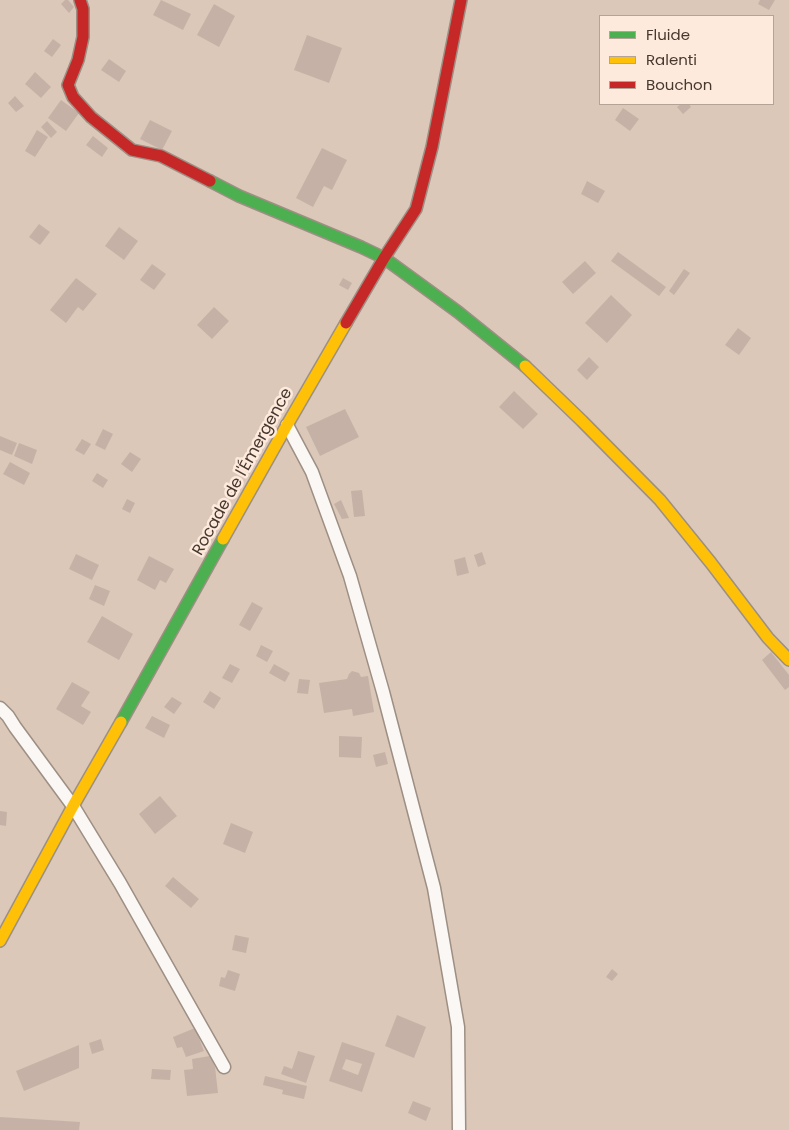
<!DOCTYPE html>
<html>
<head>
<meta charset="utf-8">
<style>
	body { margin:0 }
	#map { position:relative; width:789px; height:1130px; overflow:hidden; background:#dbc8b9; font-family:Poppins,sans-serif }
	canvas { display:block }
	.legend { position:absolute; left:599px; top:15px; width:175px; height:90px; box-sizing:border-box; background:#fdeadd; border:1px solid #b4a397; margin:0; padding:6px 9px; list-style:none; font-size:15px; color:#47382e }
	.legend li { display:flex; align-items:center; gap:10px; height:25px }
	.legend b { width:25px; border:1px solid #b4a397 }
</style>
</head>
<body>
<div id="map">
<canvas width="789" height="1130"></canvas>
<ul class="legend">
<li><b style="height:6px;background:#4caf50"></b>Fluide</li>
<li><b style="height:6px;background:#ffc107"></b>Ralenti</li>
<li><b style="height:6px;background:#c62828"></b>Bouchon</li>
</ul>
</div>
<script>
const c = document.querySelector('canvas').getContext('2d');
c.lineJoin = 'round';
function paint(path, color) {
  c.fillStyle = color;
  c.fill(path, 'evenodd');
}
function poly(rows) {
  const path = new Path2D();
  for (const r of rows) {
    path.moveTo(r[0], r[1]);
    for (let i = 2; i < r.length; i += 2) path.lineTo(r[i], r[i + 1]);
  }
  return path;
}
function trace(path, color, width, dash) {
  c.strokeStyle = color;
  c.lineWidth = width;
  c.lineCap = dash ? 'butt' : 'round';
  c.setLineDash(dash || []);
  c.stroke(path);
}
function label(font, color, halo, rows, align = 'center') {
  c.font = font + ' Poppins,sans-serif';
  c.lineWidth = 5;
  c.setLineDash([]);
  c.textBaseline = 'middle';
  c.strokeStyle = halo;
  c.fillStyle = color;
  for (const [text, x, y, turn = 0] of rows) {
    c.save();
    c.translate(x, y);
    c.rotate((+turn || 0) * Math.PI / 180);
    c.textAlign = isNaN(turn) ? turn : align;
    if (halo) c.strokeText(text, 0, 0);
    c.fillText(text, 0, 0);
    c.restore();
  }
}
const building = poly([
	[65,0,68,0,74,7,69,13,61,4],
	[161,0,191,14,183,30,153,15],
	[760,0,775,0,769,10,758,4],
	[214,4,235,16,219,47,197,35],
	[307,35,342,48,329,83,294,70],
	[53,39,61,45,52,57,44,51],
	[109,59,126,71,119,82,101,70],
	[35,72,51,87,41,98,25,84],
	[15,96,24,106,16,112,8,103],
	[61,100,79,113,66,131,48,118],
	[681,104,689,104,691,107,683,114,677,107],
	[623,108,639,119,630,131,615,120],
	[150,120,172,131,162,150,140,139],
	[47,121,57,132,51,138,41,127],
	[37,130,48,137,35,157,25,151],
	[93,136,108,148,102,157,86,145],
	[322,148,347,160,332,190,324,186,313,207,296,198],
	[587,181,605,191,598,203,581,194],
	[39,224,50,232,40,245,29,237],
	[119,227,138,241,124,260,105,246],
	[618,252,666,287,659,296,611,261],
	[585,261,596,273,573,294,562,282],
	[152,264,166,274,154,290,140,280],
	[684,269,690,273,674,295,669,291],
	[76,278,97,294,83,311,78,307,66,323,50,310],
	[343,278,352,283,348,290,339,285],
	[611,295,632,315,607,343,585,323],
	[214,307,229,321,212,339,197,325],
	[738,328,751,338,739,355,725,345],
	[589,357,599,367,587,380,577,370],
	[514,391,538,414,523,429,499,407],
	[345,409,359,437,320,456,306,427],
	[103,429,113,434,105,450,95,445],
	[0,436,17,443,12,455,0,450],
	[82,439,91,444,84,455,75,450],
	[19,443,37,450,32,464,14,456],
	[130,452,141,459,132,472,121,464],
	[10,462,30,473,24,485,3,474],
	[97,473,108,480,103,488,92,481],
	[362,490,365,516,354,517,351,491],
	[127,499,135,503,130,513,122,509],
	[341,500,349,518,342,519,334,504],
	[482,552,486,564,478,567,474,555],
	[76,554,99,565,92,580,69,569],
	[149,556,174,569,166,583,160,580,155,590,137,580],
	[465,557,469,573,457,576,454,560],
	[95,585,110,591,104,606,89,599],
	[252,602,263,608,250,631,239,625],
	[102,616,133,634,119,660,87,642],
	[261,645,273,651,267,662,256,656],
	[771,652,789,675,789,687,785,690,762,660],
	[230,664,240,669,232,683,222,678],
	[274,664,290,673,285,682,269,673],
	[352,671,359,673,361,677,368,676,374,712,353,716,352,709,324,713,319,683,347,679,349,674],
	[299,679,310,680,308,694,297,693],
	[72,682,90,692,81,706,91,712,83,725,56,709],
	[210,691,221,698,214,709,203,702],
	[172,697,182,703,174,714,164,707],
	[152,716,170,725,164,738,145,728],
	[339,736,362,737,361,758,339,757],
	[385,752,388,764,376,767,373,755],
	[160,796,177,816,155,834,139,814],
	[0,811,7,812,6,826,0,825],
	[231,823,253,832,245,853,223,844],
	[173,877,199,899,191,908,165,886],
	[235,935,249,938,246,953,232,950],
	[612,969,618,974,612,981,606,977],
	[228,970,240,974,235,991,219,986,221,977,225,978],
	[397,1015,426,1027,414,1058,385,1046],
	[195,1028,204,1051,186,1057,182,1047,177,1048,173,1037],
	[101,1039,104,1050,92,1054,89,1043],
	[342,1042,375,1053,362,1092,329,1081],
	[346,1059,362,1064,358,1075,342,1069],
	[79,1045,79,1068,24,1091,16,1071],
	[298,1051,315,1056,306,1083,281,1074,284,1066,292,1069],
	[210,1056,215,1067,218,1093,187,1096,184,1070,193,1069,192,1059],
	[152,1069,171,1070,170,1080,151,1079],
	[265,1076,307,1086,304,1099,282,1094,283,1090,263,1085],
	[413,1101,431,1108,426,1121,408,1113],
	[0,1117,80,1122,79,1130,0,1130]
]);
const street = poly([
	[287,425,312,472,350,576,383,692,434,888,458,1027,459,1130],
	[0,708,8,716,15,727,73,806,120,883,224,1067]
]);
const fast = poly([
	[210,181,239,196,361,247,384,258,458,312,525,366],
	[121,722,223,539]
]);
const slow = poly([
	[525,366,582,421,660,500,711,563,768,638,789,660],
	[223,539,287,425,346,323],
	[0,941,73,806,121,722]
]);
const jam = poly([
	[80,0,83,9,83,37,78,60,68,85,73,97,91,117,132,150,161,156,210,181],
	[346,323,384,258,416,209,432,147,461,0]
]);
const streetNames = [
	["Rocade de l'Émergence",243,472,-61]
];
paint(building, '#c6b1a7');
trace(street, '#9d8f83', 15);
trace(fast, '#9d8f83', 14);
trace(slow, '#9d8f83', 14);
trace(jam, '#9d8f83', 14);
trace(street, '#faf7f4', 12);
trace(fast, '#4caf50', 11);
trace(slow, '#ffc107', 11);
trace(jam, '#c62828', 11);
label('16px', '#47382e', '#fdeadd', streetNames);
</script>
</body>
</html>
